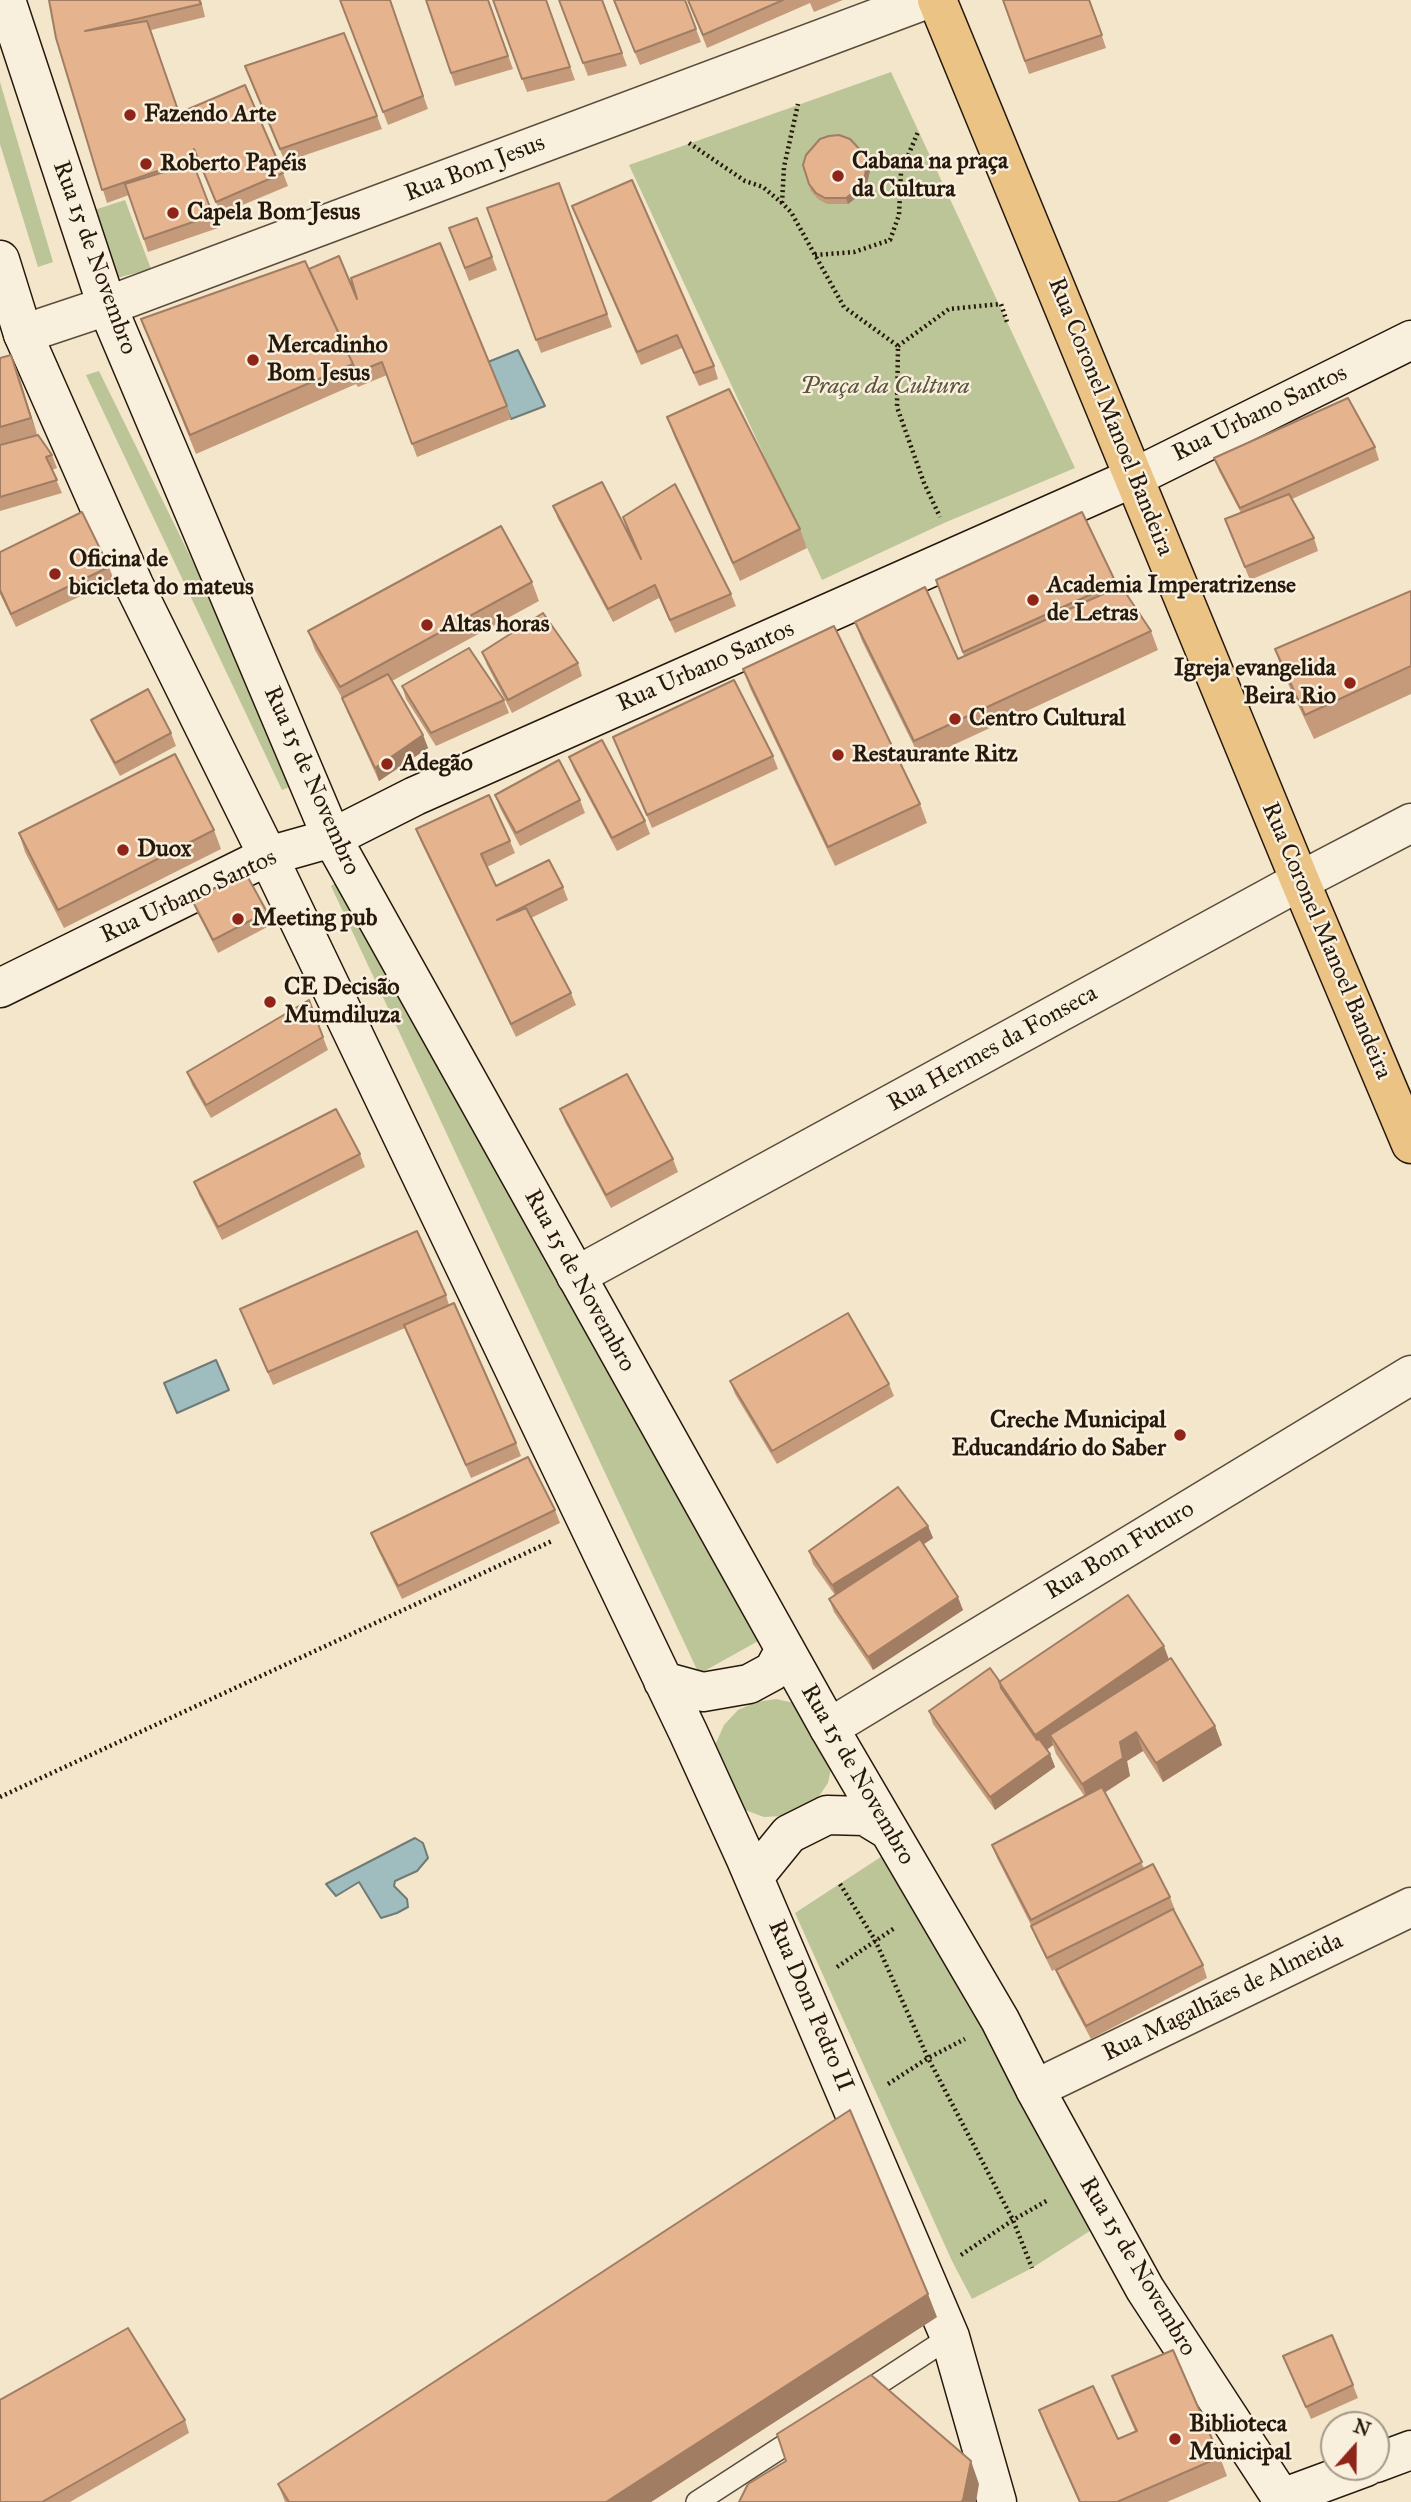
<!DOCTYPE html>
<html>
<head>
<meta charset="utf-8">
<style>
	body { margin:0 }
	#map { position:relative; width:1411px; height:2502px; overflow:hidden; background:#f4e6ca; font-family:"IM FELL Great Primer",serif }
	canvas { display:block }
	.north { position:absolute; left:1320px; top:2411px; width:70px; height:70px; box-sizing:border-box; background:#f8efdd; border:2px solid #a49989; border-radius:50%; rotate:21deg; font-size:19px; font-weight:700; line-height:28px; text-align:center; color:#26180b }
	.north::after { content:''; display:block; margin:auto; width:24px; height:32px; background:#8f2418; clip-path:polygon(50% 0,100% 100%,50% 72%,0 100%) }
</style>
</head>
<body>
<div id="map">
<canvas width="1411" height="2502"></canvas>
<div class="north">N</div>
</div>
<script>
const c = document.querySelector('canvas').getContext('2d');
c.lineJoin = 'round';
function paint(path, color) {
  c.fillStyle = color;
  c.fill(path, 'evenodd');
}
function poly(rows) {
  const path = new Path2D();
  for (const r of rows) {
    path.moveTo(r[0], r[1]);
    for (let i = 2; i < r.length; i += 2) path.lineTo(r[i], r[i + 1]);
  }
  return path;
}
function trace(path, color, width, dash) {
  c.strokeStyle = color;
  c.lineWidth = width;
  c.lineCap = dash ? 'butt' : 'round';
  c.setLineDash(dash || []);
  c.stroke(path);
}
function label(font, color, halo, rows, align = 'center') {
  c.font = font + ' "IM FELL Great Primer",serif';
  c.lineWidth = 5;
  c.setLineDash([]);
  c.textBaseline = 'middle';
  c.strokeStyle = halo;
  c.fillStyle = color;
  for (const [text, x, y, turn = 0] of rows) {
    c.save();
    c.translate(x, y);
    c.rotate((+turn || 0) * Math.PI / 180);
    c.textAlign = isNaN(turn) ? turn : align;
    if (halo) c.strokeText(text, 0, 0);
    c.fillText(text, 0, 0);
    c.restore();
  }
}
const green = poly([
	[891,72,1075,468,944,523,822,580,629,165],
	[0,82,53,262,38,267,0,144],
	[125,200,151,269,113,279,91,211],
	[99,371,301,782,282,790,86,375],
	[349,874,760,1640,699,1674,331,886],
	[776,1699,794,1703,832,1764,828,1783,817,1799,783,1816,764,1817,745,1810,714,1762,716,1743,724,1725,738,1710,756,1702],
	[893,1849,1107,2220,1032,2268,972,2299,952,2261,795,1913]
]);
const water = poly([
	[518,350,545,406,511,419,488,362,518,350],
	[216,1360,229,1390,177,1413,164,1383,216,1360],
	[415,1838,423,1843,428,1858,417,1871,395,1881,394,1886,407,1899,408,1907,397,1913,381,1918,359,1882,336,1896,326,1884,415,1838]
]);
const path = poly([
	[689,143,745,181,763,187,782,203,791,212,844,307,898,346,897,407,924,483,940,517],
	[782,203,784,167,798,104],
	[815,255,854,252,890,240,899,215,901,172,918,132],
	[898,346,949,309,1001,304,1007,322],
	[0,1797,552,1541],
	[840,1884,875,1940,928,2058,1013,2220,1032,2268],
	[837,1967,896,1927],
	[888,2084,928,2058,965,2039],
	[961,2255,1013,2220,1048,2200]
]);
const lane = poly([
	[855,2399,950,2337],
	[697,2502,805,2432]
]);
const street = poly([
	[23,334,107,306,925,0],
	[576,1276,1300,881,1411,823],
	[829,1728,1411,1375],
	[1035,2089,1411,1907]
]);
const secondary = poly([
	[6,0,107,306,332,838,829,1728,1000,2020,1035,2089,1145,2289,1284,2502],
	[0,260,23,334,134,585,268,856,688,1732,745,1857,950,2337,997,2502],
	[0,988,268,856,332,838,415,796,1135,477,1411,340],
	[663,1681,703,1692,749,1684,773,1671,785,1649],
	[754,1877,789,1834,827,1815,865,1816,888,1830],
	[1376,2463,1411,2450],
	[1282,2498,1366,2467]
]);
const primary = poly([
	[937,0,1300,881,1411,1144]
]);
const wall = poly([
	[201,0,205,17,151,30,179,113,283,173,288,186,221,214,199,162,201,171,197,172,218,228,148,252,129,195,107,203,56,38],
	[340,0,390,0,428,109,388,125],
	[426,0,488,0,513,69,455,86],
	[493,0,546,0,575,80,527,92],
	[559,0,602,0,627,66,588,76],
	[613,0,685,0,701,42,640,65],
	[688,0,843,0,814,12,810,3,707,48],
	[1003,0,1090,0,1106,48,1029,74],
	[245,66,377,116,382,129,285,162],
	[803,165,870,171,865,191,848,204,827,204,818,199,811,191],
	[559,183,612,327,541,353,487,208],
	[572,206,714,366,718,379,699,386,682,348,641,365],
	[477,218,497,270,469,281,449,228],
	[309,269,357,299,507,406,511,419,417,457,387,375,358,387,356,384,196,454,141,319],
	[11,355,37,435,52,455,57,468,52,470,62,493,0,511,0,358],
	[667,417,800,529,807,548,740,581,674,436],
	[1375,447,1379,460,1292,499,1314,538,1318,551,1250,580,1225,519,1241,513,1219,471,1214,458],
	[553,506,637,550,623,517,731,594,736,606,675,633,659,598,613,622,558,519],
	[0,552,109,567,114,580,16,627,0,594],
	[936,580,1116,583,1118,588,1151,631,1158,650,921,760,862,641,855,622,958,659,964,656],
	[532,582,539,601,392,681,423,735,428,748,379,781,347,711,342,698,315,650,308,631],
	[1411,591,1411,694,1314,739,1283,673,1275,649],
	[482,652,578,663,582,676,512,713,487,665],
	[743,669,920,804,927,823,835,866,750,688],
	[402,686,504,700,509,713,436,746,406,699],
	[91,720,171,733,176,746,120,776,96,732],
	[613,737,773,756,778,769,652,828],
	[569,757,645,821,650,834,617,851,574,770],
	[495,795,580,800,585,813,520,846,500,808],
	[416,829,510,841,515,853,487,867,496,886,563,887,568,900,531,918,571,993,576,1005,516,1037,421,842],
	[214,830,221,849,64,928,25,852,19,833],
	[192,900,267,912,271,925,218,953,197,912],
	[323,1037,328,1050,211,1118,192,1085,187,1072],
	[560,1109,673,1159,678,1172,611,1208,565,1122],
	[360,1154,365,1167,222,1240,199,1195,194,1182],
	[446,1295,449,1305,516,1443,521,1456,471,1478,405,1328,273,1385,240,1309],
	[730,1381,889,1384,894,1396,777,1464,735,1394],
	[555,1510,560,1523,402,1599,376,1546,371,1533],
	[928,1526,933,1538,923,1545,963,1610,873,1670,834,1612,829,1599,835,1595,813,1564,809,1551],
	[1169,1659,1215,1726,1222,1745,1163,1782,1143,1751,1127,1761,1130,1776,1105,1792,1144,1868,1170,1897,1175,1910,1173,1910,1203,1965,1207,1978,1091,2039,1061,1983,1056,1970,1119,1938,1052,1971,1036,1938,1031,1925,997,1858,992,1845,1085,1797,1056,1754,1053,1745,1047,1750,1050,1754,1055,1767,995,1810,933,1724,929,1711,1000,1682],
	[937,2317,651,2502,285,2502,278,2484],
	[1283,2356,1353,2385,1358,2398,1311,2419],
	[1112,2376,1220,2457,1227,2476,1167,2502,1079,2502,1046,2429,1039,2410,1118,2439,1135,2431,1119,2395],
	[185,2420,189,2433,70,2502,0,2502]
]);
const shadedWall = poly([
	[864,154,870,171,865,191,848,204,846,198],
	[11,355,18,373,38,437,31,418],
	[423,735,428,748,379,781,375,768],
	[928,1526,933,1538,837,1598,832,1585],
	[958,1597,963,1610,873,1670,868,1657],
	[1164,1646,1171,1665,1050,1735,1053,1745,1042,1753,1035,1735],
	[1215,1726,1222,1745,1163,1782,1156,1763],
	[1136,1732,1143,1751,1127,1761,1130,1776,1089,1803,1082,1784,1120,1742],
	[1050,1754,1055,1767,995,1810,990,1797],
	[928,2294,937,2317,651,2502,606,2502],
	[971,2461,979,2484,976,2502,961,2502]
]);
const building = poly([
	[49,0,199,0,201,4,85,31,147,21,179,113,245,85,283,173,216,202,194,149,196,158,102,190,56,38,49,0],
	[340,0,390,0,423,96,383,112,340,0],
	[426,0,488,0,508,56,451,73,426,0],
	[493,0,546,0,570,67,522,79,493,0],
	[559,0,602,0,622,53,583,63,559,0],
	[614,0,685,0,696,29,635,52,614,0],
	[688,0,783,0,703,35,688,0],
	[1003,0,1089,0,1102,35,1025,61,1003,0],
	[344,33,377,116,280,149,245,66,344,33],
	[839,135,850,139,864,154,867,165,863,185,846,198,825,198,816,193,809,184,803,165,806,155,820,139,829,136,839,135],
	[193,163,213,215,144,239,125,184,193,163],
	[632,180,714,366,694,373,677,335,637,352,572,206,632,180],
	[559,183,607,314,536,340,487,208,559,183],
	[477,218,492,257,465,268,449,228,477,218],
	[440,243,507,406,412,444,382,362,353,374,352,371,355,369,353,364,309,269,339,256,357,299,351,278,440,243],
	[305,261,353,364,190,435,141,319,305,261],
	[11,355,31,418,0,427,0,358,11,355],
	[729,389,800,529,733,563,667,417,729,389],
	[1348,398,1375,447,1240,508,1214,458,1348,398],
	[38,435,52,455,46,457,57,480,0,497,0,445,38,435],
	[602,482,641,559,623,517,675,484,731,594,670,620,655,585,608,609,553,506,602,482],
	[1289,494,1314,538,1245,567,1225,519,1289,494],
	[82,512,109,567,11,614,0,590,0,552,82,512],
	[1082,512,1116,583,963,652,936,580,1082,512],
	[501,526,532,582,340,687,308,631,501,526],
	[1121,586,1151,631,914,741,855,622,925,587,958,659,1121,586],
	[1411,591,1411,666,1305,715,1275,649,1411,591],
	[543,613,578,663,508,700,482,652,543,613],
	[834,626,920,804,828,847,743,669,834,626],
	[469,648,504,700,431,733,402,686,469,648],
	[388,674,423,735,375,768,342,698,388,674],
	[734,680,773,756,647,815,613,737,734,680],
	[148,689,171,733,115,763,91,720,148,689],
	[602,740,645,821,612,838,569,757,602,740],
	[175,754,214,830,58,910,19,833,175,754],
	[559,760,580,800,516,833,495,795,559,760],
	[489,795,510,841,481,854,496,886,549,860,563,887,497,920,526,908,571,993,511,1024,416,829,489,795],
	[245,872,267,912,213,940,192,900,245,872],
	[309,1000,323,1037,206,1105,187,1072,309,1000],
	[627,1074,673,1159,606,1195,560,1109,627,1074],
	[336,1109,360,1154,218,1227,194,1182,336,1109],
	[417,1231,446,1295,268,1372,240,1309,417,1231],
	[454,1303,516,1443,466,1465,404,1325,454,1303],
	[848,1313,889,1384,772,1451,730,1381,848,1313],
	[528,1457,555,1510,398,1586,371,1533,528,1457],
	[898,1487,928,1526,832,1585,809,1551,898,1487],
	[920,1539,958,1597,868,1657,829,1599,920,1539],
	[1128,1595,1164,1646,1035,1735,999,1682,1128,1595],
	[1171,1658,1215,1726,1156,1763,1136,1732,1120,1742,1123,1758,1082,1784,1050,1735,1171,1658],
	[990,1668,1000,1682,1001,1688,1037,1740,1039,1739,1050,1754,990,1797,929,1711,990,1668],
	[1102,1787,1142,1862,1031,1920,992,1845,1102,1787],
	[1153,1864,1170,1897,1047,1958,1031,1926,1153,1864],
	[1173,1909,1203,1965,1086,2026,1056,1970,1173,1909],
	[850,2110,928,2294,606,2502,289,2502,278,2484,850,2110],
	[128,2328,185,2420,42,2502,0,2502,0,2400,128,2328],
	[1332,2335,1353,2385,1306,2407,1283,2356,1332,2335],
	[1173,2350,1220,2457,1117,2502,1080,2502,1039,2410,1093,2386,1118,2439,1137,2431,1112,2376,1173,2350],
	[871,2375,971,2461,963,2500,961,2502,739,2502,748,2484,786,2461,777,2434,871,2375]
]);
const markers = [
	[130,115,7,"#8f2418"],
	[146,164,7,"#8f2418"],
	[838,176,7,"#8f2418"],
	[173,213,7,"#8f2418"],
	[253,360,7,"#8f2418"],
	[55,574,7,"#8f2418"],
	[1033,600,7,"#8f2418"],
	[427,625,7,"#8f2418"],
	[1350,683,7,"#8f2418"],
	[955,719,7,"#8f2418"],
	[838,755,7,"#8f2418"],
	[387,764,7,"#8f2418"],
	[123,850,7,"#8f2418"],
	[238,919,7,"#8f2418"],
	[270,1002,7,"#8f2418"],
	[1180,1435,7,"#8f2418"],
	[1175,2439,7,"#8f2418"]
];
const poiNames = [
	["Fazendo Arte",144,115],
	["Cabana na praça",852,162],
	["da Cultura",852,190],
	["Roberto Papéis",160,164],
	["Capela Bom Jesus",187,213],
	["Mercadinho",267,346],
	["Bom Jesus",267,374],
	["Oficina de",69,560],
	["bicicleta do mateus",69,588],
	["Academia Imperatrizense",1047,586],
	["de Letras",1047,614],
	["Altas horas",441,625],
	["Igreja evangelida",1336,669,"right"],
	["Beira Rio",1336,697,"right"],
	["Centro Cultural",969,719],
	["Restaurante Ritz",852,755],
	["Adegão",401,764],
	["Duox",137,850],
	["Meeting pub",252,919],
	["CE Decisão",284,988],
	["Mumdiluza",284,1016],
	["Creche Municipal",1166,1421,"right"],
	["Educandário do Saber",1166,1449,"right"],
	["Biblioteca",1189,2425],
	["Municipal",1189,2453]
];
const streetNames = [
	["Rua Bom Jesus",475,169,-21],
	["Rua 15 de Novembro",94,258,70],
	["Rua Urbano Santos",1260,414,-26],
	["Rua Coronel Manoel Bandeira",1110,417,68],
	["Rua Urbano Santos",706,667,-24],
	["Rua 15 de Novembro",311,781,66],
	["Rua Urbano Santos",189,897,-25],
	["Rua Coronel Manoel Bandeira",1326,941,67],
	["Rua Hermes da Fonseca",993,1049,-29],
	["Rua 15 de Novembro",579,1281,61],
	["Rua Bom Futuro",1120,1551,-31],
	["Rua 15 de Novembro",857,1775,60],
	["Rua Magalhães de Almeida",1223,1998,-26],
	["Rua Dom Pedro II",810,2006,67],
	["Rua 15 de Novembro",1137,2267,59]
];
const parkNames = [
	["Praça da Cultura",885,387]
];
paint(green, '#bbc597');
paint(water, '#9fbdbf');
trace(water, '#6f7b77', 2);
trace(lane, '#5a4c3b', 24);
trace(street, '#5a4c3b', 41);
trace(secondary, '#26180b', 41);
trace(primary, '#26180b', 41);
trace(path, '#26180b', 4.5, [2, 3.5]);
trace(lane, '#f8efdd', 21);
trace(street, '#f8efdd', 38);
trace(secondary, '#f8efdd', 38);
trace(primary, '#eac385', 38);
paint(wall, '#c59a7a');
paint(shadedWall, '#a07d63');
paint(building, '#e5b38e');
trace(building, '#a07d63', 2);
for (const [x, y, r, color] of markers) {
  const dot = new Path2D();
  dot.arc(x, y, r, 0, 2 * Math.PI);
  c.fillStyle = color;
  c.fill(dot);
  trace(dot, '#f8efdd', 2.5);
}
label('bold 24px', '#26180b', '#f8efdd', poiNames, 'left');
label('24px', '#26180b', '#f8efdd', streetNames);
label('italic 24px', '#5a553c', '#f8efdd', parkNames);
</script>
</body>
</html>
